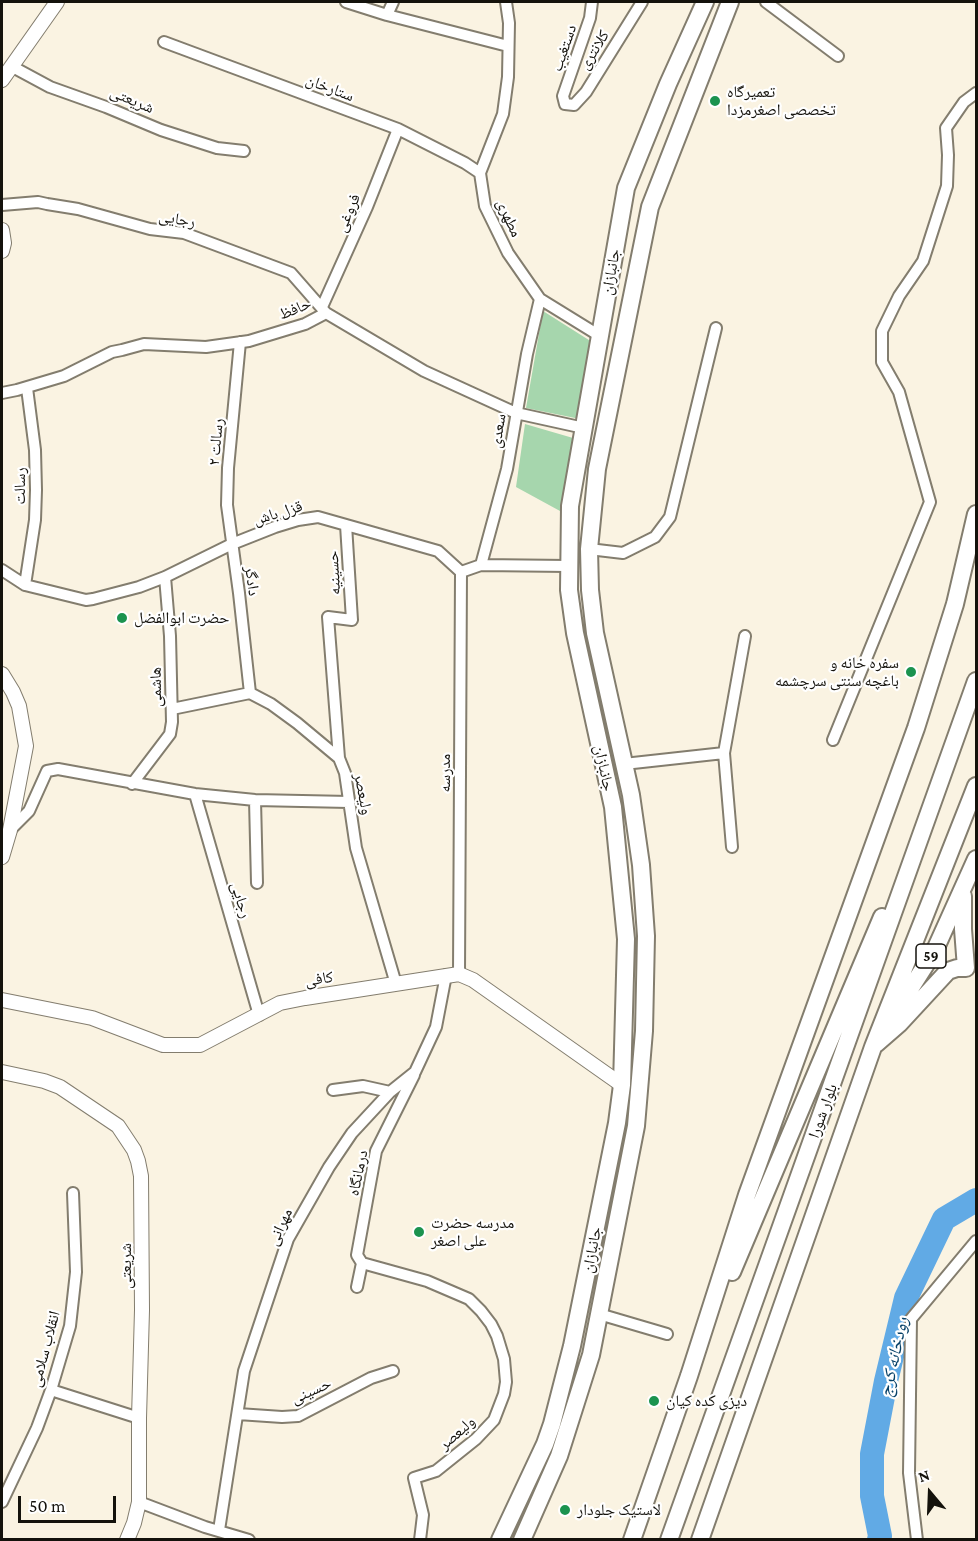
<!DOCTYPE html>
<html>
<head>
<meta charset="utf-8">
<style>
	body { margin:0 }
	#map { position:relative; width:978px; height:1541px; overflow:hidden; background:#faf3e2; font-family:"Crimson Pro",serif }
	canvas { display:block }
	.frame { position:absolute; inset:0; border:3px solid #14120c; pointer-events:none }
	.north { position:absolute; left:900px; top:1463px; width:60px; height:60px; -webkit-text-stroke:4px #fff; paint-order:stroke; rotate:341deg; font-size:16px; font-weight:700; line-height:24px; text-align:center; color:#14120c }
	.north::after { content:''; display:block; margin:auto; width:21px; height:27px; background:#14120c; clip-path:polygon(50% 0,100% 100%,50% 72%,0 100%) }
	.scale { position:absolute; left:18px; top:1496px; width:98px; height:27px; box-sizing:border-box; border:3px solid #14120c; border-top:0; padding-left:8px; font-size:18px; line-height:21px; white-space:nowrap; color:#14120c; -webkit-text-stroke:4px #fff; paint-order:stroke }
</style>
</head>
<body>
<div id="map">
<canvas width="978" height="1541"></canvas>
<div class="frame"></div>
<div class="north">N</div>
<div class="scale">50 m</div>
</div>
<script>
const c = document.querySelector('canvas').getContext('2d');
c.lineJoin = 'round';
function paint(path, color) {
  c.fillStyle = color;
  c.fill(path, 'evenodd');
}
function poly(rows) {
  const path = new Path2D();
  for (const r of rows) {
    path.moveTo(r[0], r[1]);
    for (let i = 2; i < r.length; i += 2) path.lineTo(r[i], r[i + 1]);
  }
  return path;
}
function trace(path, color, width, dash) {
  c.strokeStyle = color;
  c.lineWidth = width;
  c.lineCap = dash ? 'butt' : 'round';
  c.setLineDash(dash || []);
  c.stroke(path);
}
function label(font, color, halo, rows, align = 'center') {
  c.font = font + ' "Crimson Pro","Noto Naskh Arabic",serif';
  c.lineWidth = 4.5;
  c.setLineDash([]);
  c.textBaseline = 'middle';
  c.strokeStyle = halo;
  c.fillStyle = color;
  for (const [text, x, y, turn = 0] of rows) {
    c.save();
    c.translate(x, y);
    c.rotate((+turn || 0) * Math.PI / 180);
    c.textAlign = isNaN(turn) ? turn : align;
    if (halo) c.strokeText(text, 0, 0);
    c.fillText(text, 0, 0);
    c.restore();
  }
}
const green = poly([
	[543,311,592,342,580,419,526,408],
	[525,424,573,438,560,511,516,487]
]);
const river = poly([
	[879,1540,880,1536,872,1496,872,1454,886,1381,906,1298,944,1219,976,1200]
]);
const street = poly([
	[346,2,387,15,508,46],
	[506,2,509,23,508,77,503,114,480,173,485,206,508,253,540,299,600,336],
	[592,2,590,18,563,96,565,104,574,105,586,92,642,2],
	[766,2,838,56],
	[387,15,393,2],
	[164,42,398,129,465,163,480,173],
	[11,66,50,87,106,107,161,130,217,148,244,151],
	[2,205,38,202,47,204,78,209,150,229,184,233,291,273,326,313,424,371,516,413,584,428],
	[322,307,367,207,398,129],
	[240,342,228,468,227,505,239,593,250,693],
	[2,393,17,390,64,376,112,352,122,350,144,344,206,347,249,341,305,324,326,313],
	[589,549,623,553,655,537,670,517,716,328],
	[481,565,507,469,527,354,540,299],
	[2,570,25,585,86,600,93,599,139,587,165,577,232,544,275,527,298,520,318,517,438,551,461,572,481,565,568,566],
	[25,585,35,520,36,490,35,450,27,388],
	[172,709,250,693,271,704,297,723,339,758,345,773,356,848,396,984],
	[833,740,930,502,899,392,882,362,882,331,899,296,923,261,947,186,948,155,946,128,964,102,976,93],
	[339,758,328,617,352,620,346,525],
	[624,764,724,753],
	[132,784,170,734,172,722,170,636,165,577],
	[195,794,259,1015],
	[255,800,257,883],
	[10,830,29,811,47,771,58,769,195,794,255,800,349,802],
	[732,847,724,753,745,636],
	[459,974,461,572],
	[333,1090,363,1086,390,1092],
	[362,1263,427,1281,469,1299,481,1311,491,1324,497,1336,504,1359,506,1382,504,1394,494,1420,476,1439,436,1471,414,1478,423,1515,420,1540],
	[357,1287,362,1263,357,1255,376,1151,414,1075],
	[599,1314,667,1334],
	[51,1390,139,1418],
	[238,1414,282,1417,298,1416,371,1378,393,1371],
	[2,1502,37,1428,51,1390,70,1326,76,1272,73,1193],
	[139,1502,205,1527,249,1540],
	[219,1530,244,1371,288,1239,329,1167,352,1133,390,1092,415,1072,436,1027,446,975],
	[917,1540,909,1473,911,1319,976,1241]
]);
const secondary = poly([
	[2,80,57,2],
	[2,230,4,243,2,251],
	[2,674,13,692,19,706,26,746,10,830,2,857],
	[2,1000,92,1018,163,1045,200,1045,280,1003,305,998,459,974,473,980,622,1085],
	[2,1072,44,1081,60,1087,118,1126,134,1150,138,1161,141,1176,142,1310,139,1418,139,1502,134,1523,127,1540]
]);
const primary = poly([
	[895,1013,935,950,976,859],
	[876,1044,899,1024,948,971,957,968,966,968,963,929,963,896],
	[732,1272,882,917],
	[500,1540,545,1444,552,1424,572,1346,617,1123,622,1085,626,939,613,807,575,633,569,590,570,506,626,188,668,84,705,2],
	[522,1540,559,1456,591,1355,636,1126,644,1031,646,936,641,865,631,795,595,633,590,590,589,549,597,469,650,207,730,2],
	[632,1540,689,1376,747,1195,916,728,955,604,976,514],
	[669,1540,976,681],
	[700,1540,873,1047,976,786]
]);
const markers = [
	[715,101,6,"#1b934f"],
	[122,618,6,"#1b934f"],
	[911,672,6,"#1b934f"],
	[419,1232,6,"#1b934f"],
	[654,1401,6,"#1b934f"],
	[565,1510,6,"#1b934f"]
];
const shields = [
	[931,956,30]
];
const shieldNames = [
	["59",931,956]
];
const streetNames = [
	["دستغیب",564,48,-71],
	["کلانتری",594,50,-58],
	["ستارخان",330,88,21],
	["شریعتی",132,100,23],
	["فروغی",348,213,-67],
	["مطهری",509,218,66],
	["رجایی",177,219,10],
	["جانبازان",611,272,-80],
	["حافظ",295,309,-22],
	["سعدی",498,431,-81],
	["رسالت ۲",216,442,-85],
	["رسالت",20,486,-90],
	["قزل باش",278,513,-17],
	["حسینیه",334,573,-93],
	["دادگر",252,581,82],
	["هاشمی",156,687,-91],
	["جانبازان",604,768,78],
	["مدرسه",445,773,-90],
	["ولیعصر",363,794,79],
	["رجایی",241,900,74],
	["کافی",319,979,-9],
	["بلوار شورا",823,1111,-70],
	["درمانگاه",358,1173,-78],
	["مهرانی",280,1227,-65],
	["جانبازان",592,1250,-79],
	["شریعتی",126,1266,-90],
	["انقلاب سلامی",45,1349,-75],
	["حسینی",311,1391,-24],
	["ولیعصر",457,1433,-41]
];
const poiNames = [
	["تعمیرگاه",727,92],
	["تخصصی اصغرمزدا",727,110],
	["حضرت ابوالفضل",134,618],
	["سفره خانه و",899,663,"right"],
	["باغچه سنتی سرچشمه",899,681,"right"],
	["مدرسه حضرت",431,1223],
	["علی اصغر",431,1241],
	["دیزی کده کیان",666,1401],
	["لاستیک جلودار",577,1510]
];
const waterNames = [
	["رودخانه کرج",894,1357,-78]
];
paint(green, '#a6d6ad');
trace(river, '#61aae5', 24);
trace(street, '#837d6e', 14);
trace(secondary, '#837d6e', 16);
trace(primary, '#837d6e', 20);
trace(street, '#fff', 10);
trace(secondary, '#fff', 14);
trace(primary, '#fff', 16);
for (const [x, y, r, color] of markers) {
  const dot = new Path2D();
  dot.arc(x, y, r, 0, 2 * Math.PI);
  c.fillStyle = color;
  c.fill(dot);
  trace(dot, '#fff', 2);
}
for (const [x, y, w] of shields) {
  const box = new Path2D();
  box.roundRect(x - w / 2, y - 12, w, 24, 4.5);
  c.fillStyle = '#fff';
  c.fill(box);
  trace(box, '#14120c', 1.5);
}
label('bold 15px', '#14120c', null, shieldNames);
label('16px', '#14120c', '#fff', streetNames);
label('16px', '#14120c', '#fff', poiNames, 'left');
label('italic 18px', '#064067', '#fff', waterNames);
</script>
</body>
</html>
